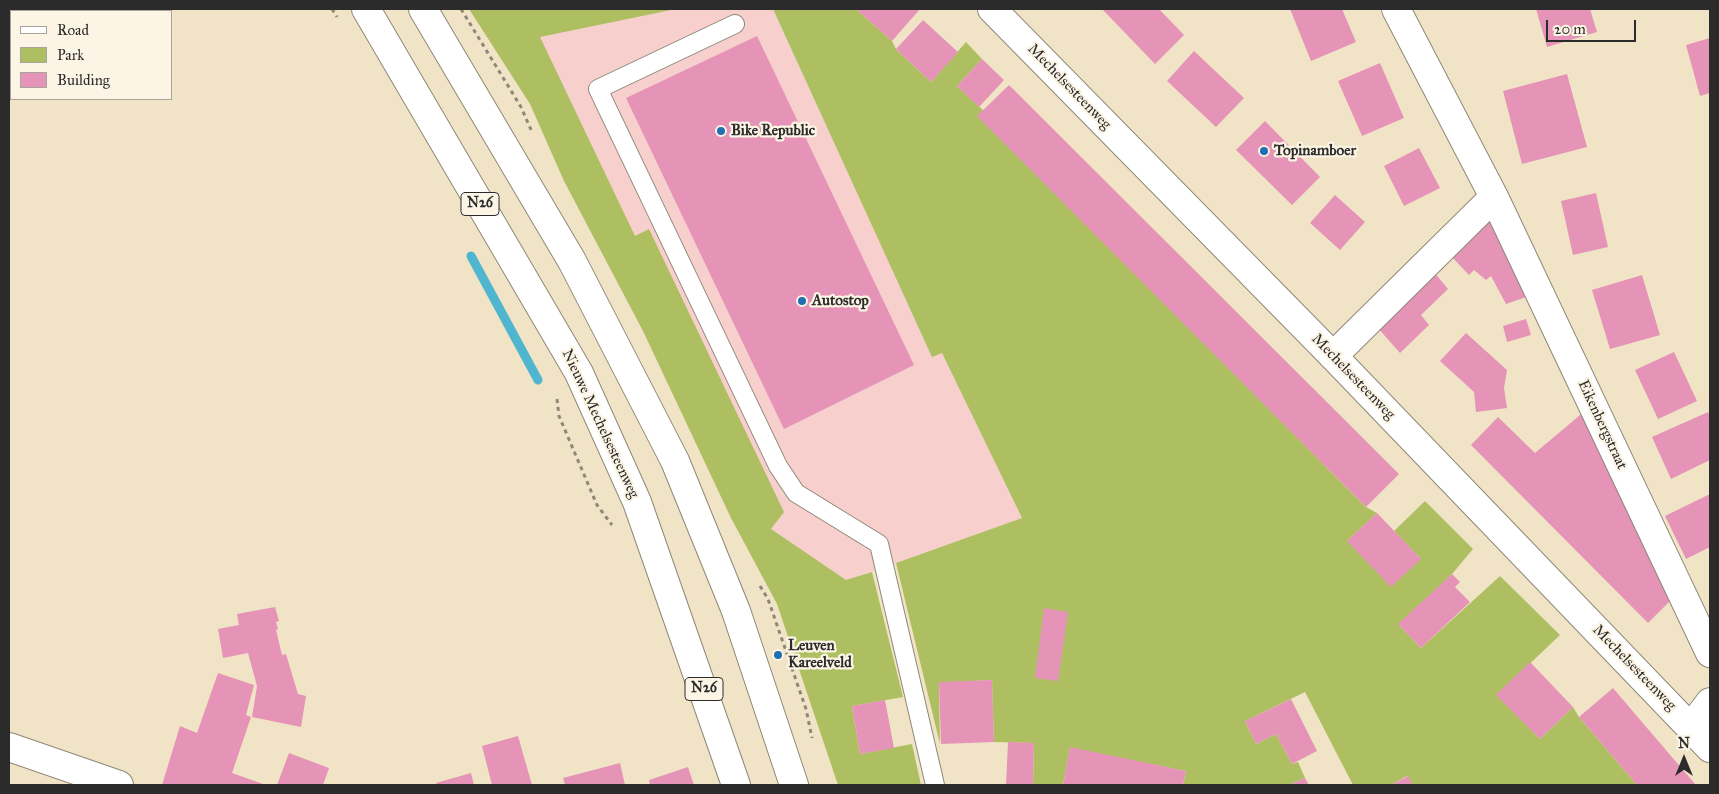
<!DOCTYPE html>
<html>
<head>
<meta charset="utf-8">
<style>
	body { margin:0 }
	#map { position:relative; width:1719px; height:794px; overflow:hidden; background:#f1e4c6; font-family:"IM FELL Great Primer",serif }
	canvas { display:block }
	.frame { position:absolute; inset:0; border:10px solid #2b2b2b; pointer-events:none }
	.legend { position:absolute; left:10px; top:10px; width:162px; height:90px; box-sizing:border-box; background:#fcf5e5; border:1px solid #a8a49b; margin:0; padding:6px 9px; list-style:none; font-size:15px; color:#2b2b2b }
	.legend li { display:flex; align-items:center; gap:10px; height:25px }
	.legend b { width:25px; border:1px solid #a8a49b }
	.north { position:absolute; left:1659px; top:734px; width:50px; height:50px; -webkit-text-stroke:4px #fcf5e5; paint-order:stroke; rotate:0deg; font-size:14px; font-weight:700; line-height:20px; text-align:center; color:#2b2b2b }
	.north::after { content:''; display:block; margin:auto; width:18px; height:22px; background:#2b2b2b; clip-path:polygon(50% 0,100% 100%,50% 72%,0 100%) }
	.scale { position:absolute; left:1546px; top:20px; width:90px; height:22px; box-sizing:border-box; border:2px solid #2b2b2b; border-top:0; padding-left:6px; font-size:15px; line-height:18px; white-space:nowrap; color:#2b2b2b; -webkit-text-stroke:4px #fcf5e5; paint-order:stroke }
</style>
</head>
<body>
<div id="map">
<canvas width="1719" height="794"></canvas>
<div class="frame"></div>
<ul class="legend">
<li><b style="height:6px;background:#fff"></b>Road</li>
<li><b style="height:14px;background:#aebf62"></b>Park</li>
<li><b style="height:14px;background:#e594b7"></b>Building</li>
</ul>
<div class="north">N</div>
<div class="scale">20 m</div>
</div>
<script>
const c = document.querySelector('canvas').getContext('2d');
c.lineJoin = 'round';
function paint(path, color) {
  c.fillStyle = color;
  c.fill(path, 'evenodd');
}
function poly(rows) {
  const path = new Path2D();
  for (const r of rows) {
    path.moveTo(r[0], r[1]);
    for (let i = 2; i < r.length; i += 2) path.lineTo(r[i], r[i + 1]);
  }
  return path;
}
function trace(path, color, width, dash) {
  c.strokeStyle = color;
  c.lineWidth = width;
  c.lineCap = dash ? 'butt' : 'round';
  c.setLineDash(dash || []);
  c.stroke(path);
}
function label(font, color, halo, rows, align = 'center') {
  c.font = font + ' "IM FELL Great Primer",serif';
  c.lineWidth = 4.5;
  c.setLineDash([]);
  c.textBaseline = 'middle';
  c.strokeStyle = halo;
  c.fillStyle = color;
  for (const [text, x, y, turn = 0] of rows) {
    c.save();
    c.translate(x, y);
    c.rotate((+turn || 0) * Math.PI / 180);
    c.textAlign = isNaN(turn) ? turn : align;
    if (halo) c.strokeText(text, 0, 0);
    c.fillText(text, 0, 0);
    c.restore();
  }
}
const built = poly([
	[524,9,773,9,932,356,942,352,1022,518,846,581,731,518,643,331,564,181,530,104,475,18]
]);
const green = poly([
	[469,9,676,9,540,37,635,236,649,229,784,512,771,529,846,580,872,572,903,697,852,706,860,754,912,744,921,785,838,785,777,604,731,518,643,331,564,181,530,104],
	[773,9,856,9,892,41,896,49,931,82,966,42,982,59,957,86,983,110,1156,295,1350,491,1366,507,1377,513,1347,541,1421,559,1394,531,1425,501,1473,549,1452,574,1399,625,1421,648,1500,576,1560,635,1497,695,1540,739,1573,707,1579,717,1637,785,1413,785,1407,776,1391,785,1353,785,1305,692,1245,721,1256,744,1276,734,1292,764,1298,762,1305,778,1289,785,1183,785,1186,771,1070,748,1063,785,1033,785,1034,743,994,742,992,680,939,683,940,744,896,563,1022,518,942,353,932,357]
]);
const stream = poly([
	[471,256,538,380]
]);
const building = poly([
	[856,9,920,9,892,41],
	[1102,9,1159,9,1184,35,1155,64],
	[1290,9,1342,9,1356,42,1311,61],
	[1536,9,1590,9,1597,32,1547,47],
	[923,20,958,52,931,82,896,49],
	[757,36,914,365,784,429,626,98],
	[1710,38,1710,93,1700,96,1686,45],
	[1194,51,1244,98,1216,127,1167,81],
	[982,59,1004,80,979,107,957,86],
	[1380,63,1404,118,1362,136,1338,81],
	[1567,74,1587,147,1522,164,1503,91],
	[1009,85,1399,474,1366,507,977,116],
	[1265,121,1320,177,1292,205,1236,150],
	[1419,148,1440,188,1404,206,1384,166],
	[1596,193,1608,247,1573,255,1561,201],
	[1335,195,1365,222,1340,250,1310,223],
	[1490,216,1529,296,1506,304,1491,276,1486,280,1474,270,1469,275,1450,255],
	[1434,272,1448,289,1421,315,1429,325,1400,353,1377,327],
	[1642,275,1660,335,1610,349,1592,290],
	[1526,319,1531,335,1507,342,1503,326],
	[1466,333,1507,370,1504,388,1507,408,1476,412,1474,392,1440,361],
	[1674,352,1697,401,1658,419,1635,370],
	[1586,410,1675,596,1648,623,1471,445,1498,417,1535,453],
	[1708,412,1710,417,1710,460,1671,479,1652,437],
	[1710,494,1710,547,1686,559,1665,516],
	[1377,513,1421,559,1391,587,1347,541],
	[1452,574,1460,582,1455,587,1470,602,1421,648,1398,624],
	[275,607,279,621,276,622,278,629,276,630,282,655,286,654,298,694,306,696,301,727,252,717,257,686,248,653,223,658,218,629,239,625,237,614],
	[1044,608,1068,612,1058,681,1035,678],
	[1530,662,1573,707,1540,739,1496,695],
	[218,673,254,685,246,715,251,717,232,773,266,785,162,785,180,726,197,733],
	[992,680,994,742,941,744,939,682],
	[1613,688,1671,756,1696,785,1637,785,1579,717],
	[1291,699,1317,751,1292,764,1276,734,1256,744,1245,721],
	[885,700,894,748,860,754,852,706],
	[518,736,532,785,492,785,482,746],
	[1008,742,1034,743,1033,785,1006,785],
	[1070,747,1186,771,1183,785,1063,785],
	[289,753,329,768,323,785,277,785],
	[620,763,625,785,565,785,563,778],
	[688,767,694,785,650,785,649,780],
	[471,773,474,785,437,785,436,783],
	[1408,776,1413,785,1391,785],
	[1305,778,1309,785,1289,785]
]);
const path = poly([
	[332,9,337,17],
	[461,9,521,107,532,132],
	[557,399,559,416,597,505,612,525],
	[760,586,768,599,806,709,812,738]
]);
const service = poly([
	[735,24,598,89,778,466,796,493,879,544,935,785]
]);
const minor = poly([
	[1396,9,1494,197,1710,653],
	[1333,356,1494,197],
	[1691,727,1710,702],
	[9,747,119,785]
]);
const tertiary = poly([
	[992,9,1333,356,1710,748]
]);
const primary = poly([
	[366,9,579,373,637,502,736,785],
	[423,9,572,261,675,461,736,611,794,785]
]);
const markers = [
	[721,131,5,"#1f6fb2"],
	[1264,151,5,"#1f6fb2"],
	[802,301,5,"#1f6fb2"],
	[778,655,5,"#1f6fb2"]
];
const shields = [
	[480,204,38],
	[704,689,38]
];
const shieldNames = [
	["N26",480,204],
	["N26",704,689]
];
const streetNames = [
	["Mechelsesteenweg",1069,87,46],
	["Mechelsesteenweg",1353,377,46],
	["Nieuwe Mechelsesteenweg",600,424,65],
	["Eikenbergstraat",1602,425,65],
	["Mechelsesteenweg",1634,668,46]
];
const poiNames = [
	["Bike Republic",731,131],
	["Topinamboer",1274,151],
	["Autostop",812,301],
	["Leuven",788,646],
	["Kareelveld",788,663]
];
paint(built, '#f7d0cd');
paint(green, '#aebf62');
trace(stream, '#50b5ce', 9);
paint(building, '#e594b7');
trace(service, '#8e8878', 20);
trace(minor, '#8e8878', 30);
trace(tertiary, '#8e8878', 30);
trace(primary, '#8e8878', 30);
trace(path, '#8e8878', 3, [4, 4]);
trace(service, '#fff', 18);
trace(minor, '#fff', 28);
trace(tertiary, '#fff', 28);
trace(primary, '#fff', 28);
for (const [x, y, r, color] of markers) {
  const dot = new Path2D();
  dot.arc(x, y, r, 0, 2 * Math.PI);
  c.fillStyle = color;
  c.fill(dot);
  trace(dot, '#fcf5e5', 2);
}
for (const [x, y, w] of shields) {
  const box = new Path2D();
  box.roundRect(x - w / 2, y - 11.5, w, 23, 4);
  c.fillStyle = '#fcf5e5';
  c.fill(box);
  trace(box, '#2b2b2b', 1);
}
label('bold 14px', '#2b2b2b', null, shieldNames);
label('15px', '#2b2b2b', '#fcf5e5', streetNames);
label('bold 15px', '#2b2b2b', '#fcf5e5', poiNames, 'left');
</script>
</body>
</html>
